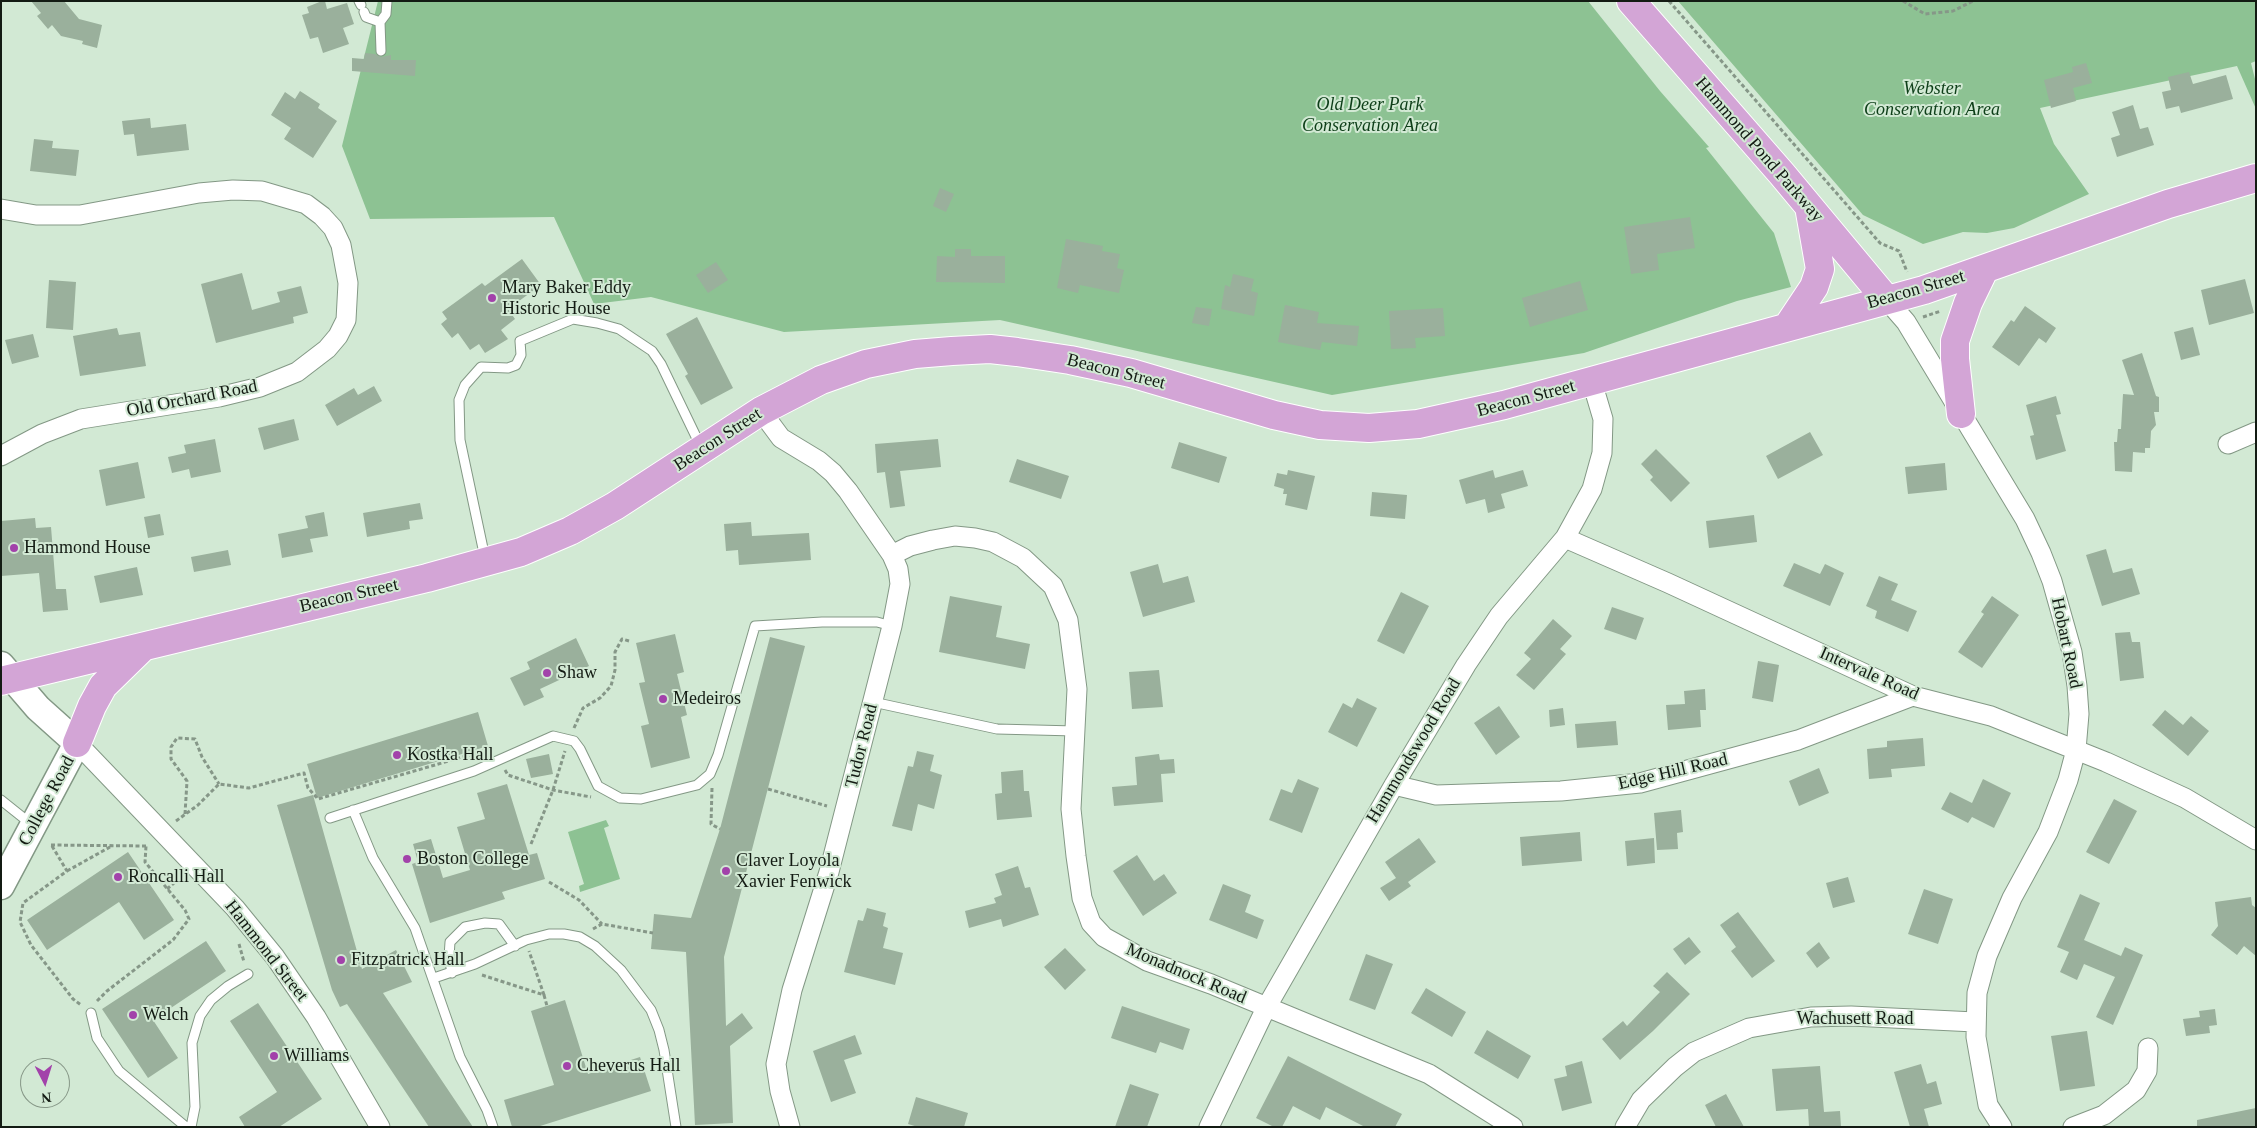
<!DOCTYPE html>
<html>
<head>
<meta charset="utf-8">
<style>
	body { margin:0 }
	#map { position:relative; width:2257px; height:1128px; overflow:hidden; background:#d2e9d4; font-family:Georgia,serif }
	canvas { display:block }
	.frame { position:absolute; inset:0; border:2px solid #131b13; pointer-events:none }
	.north { position:absolute; left:20px; top:1058px; width:50px; height:50px; box-sizing:border-box; background:#d2e9d4; border:1px solid #869787; border-radius:50%; rotate:175deg; font-size:14px; font-weight:700; line-height:20px; text-align:center; color:#131b13 }
	.north::after { content:''; display:block; margin:auto; width:18px; height:22px; background:#a242aa; clip-path:polygon(50% 0,100% 100%,50% 72%,0 100%) }
</style>
</head>
<body>
<div id="map">
<canvas width="2257" height="1128"></canvas>
<div class="frame"></div>
<div class="north">N</div>
</div>
<script>
const c = document.querySelector('canvas').getContext('2d');
c.lineJoin = 'round';
function paint(path, color) {
  c.fillStyle = color;
  c.fill(path, 'evenodd');
}
function poly(rows) {
  const path = new Path2D();
  for (const r of rows) {
    path.moveTo(r[0], r[1]);
    for (let i = 2; i < r.length; i += 2) path.lineTo(r[i], r[i + 1]);
  }
  return path;
}
function trace(path, color, width, dash) {
  c.strokeStyle = color;
  c.lineWidth = width;
  c.lineCap = dash ? 'butt' : 'round';
  c.setLineDash(dash || []);
  c.stroke(path);
}
function label(font, color, halo, rows, align = 'center') {
  c.font = font + ' Georgia,serif';
  c.lineWidth = 4;
  c.setLineDash([]);
  c.textBaseline = 'middle';
  c.strokeStyle = halo;
  c.fillStyle = color;
  for (const [text, x, y, turn = 0] of rows) {
    c.save();
    c.translate(x, y);
    c.rotate((+turn || 0) * Math.PI / 180);
    c.textAlign = isNaN(turn) ? turn : align;
    if (halo) c.strokeText(text, 0, 0);
    c.fillText(text, 0, 0);
    c.restore();
  }
}
const green = poly([
	[378,1,1588,1,1660,91,1709,147,1706,148,1774,233,1791,287,1737,301,1584,353,1332,395,1000,320,784,332,651,297,594,304,554,217,370,219,342,146],
	[1678,1,2256,1,2256,61,2251,63,2256,83,2256,109,2237,66,2040,108,2054,144,2089,194,2014,228,1987,233,1963,232,1923,244,1863,215],
	[606,820,609,826,604,828,620,879,580,892,579,886,584,884,568,832]
]);
const building = poly([
	[31,1,64,1,79,19,102,25,97,48,82,44,83,41,61,36,52,25,48,29,37,16,41,13],
	[322,1,325,1,327,9,347,3,354,24,343,28,349,44,323,53,318,37,310,39,302,15,309,13,307,7],
	[365,53,375,54,381,57,391,55,391,60,416,60,415,76,352,71,352,58,364,59],
	[2086,63,2092,83,2073,88,2076,101,2051,108,2044,80,2073,72,2072,67],
	[2189,72,2193,84,2226,75,2233,99,2181,113,2179,106,2166,109,2162,92,2171,90,2168,77],
	[300,91,320,104,318,108,337,121,313,158,284,139,291,128,271,115,285,92,295,99],
	[2133,105,2140,129,2148,127,2154,145,2117,157,2111,138,2120,135,2112,112],
	[150,118,151,128,186,124,189,150,137,156,134,134,124,135,122,121],
	[34,139,53,141,52,148,79,150,76,176,30,171],
	[940,188,954,194,946,212,933,206],
	[1690,217,1695,248,1657,254,1659,270,1631,274,1624,227],
	[1066,239,1103,246,1102,251,1120,254,1117,268,1124,270,1119,293,1080,285,1078,293,1057,288],
	[955,249,971,249,971,256,1005,256,1005,283,936,282,937,256,955,257],
	[522,259,541,285,508,309,515,319,501,330,508,339,485,353,479,344,470,350,458,333,452,338,441,324,447,319,442,312,482,283,485,286],
	[716,262,728,280,708,293,696,275],
	[242,273,252,310,280,302,277,292,301,286,308,313,293,317,294,323,216,343,201,284],
	[1233,274,1254,279,1251,291,1258,293,1254,316,1221,309,1225,285,1230,287],
	[2245,279,2254,313,2209,325,2201,290],
	[49,280,76,282,73,330,46,328],
	[1580,281,1588,310,1530,327,1522,298],
	[1285,305,1319,312,1317,323,1359,326,1357,346,1322,342,1320,350,1278,342],
	[2025,306,2056,328,2046,343,2039,338,2019,366,1992,347,2011,320,2014,322],
	[1196,307,1212,309,1209,326,1192,323],
	[1443,308,1445,336,1415,338,1416,348,1391,349,1389,311],
	[697,317,733,388,701,405,685,376,688,374,666,334],
	[2193,327,2200,355,2181,360,2174,332],
	[117,328,119,335,140,332,146,366,80,376,73,336],
	[33,334,39,357,12,364,5,340],
	[2142,353,2156,396,2159,397,2159,412,2154,412,2156,425,2151,431,2150,448,2145,448,2145,453,2133,452,2132,472,2115,471,2114,442,2117,442,2118,429,2121,429,2123,394,2134,395,2122,360],
	[374,386,382,401,337,426,325,405,354,388,358,395],
	[2056,396,2061,414,2056,415,2066,451,2036,460,2030,436,2034,435,2026,405],
	[294,419,299,440,264,450,258,428],
	[1810,432,1823,455,1778,479,1766,456],
	[215,439,221,472,191,478,189,469,172,473,168,457,186,453,184,445],
	[938,439,941,467,900,471,905,506,890,508,885,472,877,473,875,444],
	[1179,442,1227,457,1219,483,1171,468],
	[1656,449,1690,483,1671,502,1650,480,1653,477,1641,464],
	[1017,459,1069,476,1061,499,1009,482],
	[138,462,145,498,106,506,99,470],
	[1945,463,1947,490,1908,494,1905,467],
	[1288,470,1315,476,1307,510,1285,505,1287,494,1283,494,1284,489,1274,486,1277,473,1287,475],
	[1493,470,1495,478,1523,470,1528,486,1501,494,1505,508,1488,513,1485,499,1466,504,1459,480],
	[1372,492,1407,495,1405,519,1370,516],
	[420,503,423,519,409,521,410,529,367,537,363,513],
	[324,512,328,536,310,539,313,552,282,558,278,534,308,528,305,516],
	[160,514,164,535,148,538,144,517],
	[1754,515,1757,542,1709,548,1706,521],
	[35,518,36,528,51,527,56,589,66,589,68,610,43,612,39,573,1,576,1,521],
	[751,522,752,536,809,533,811,560,739,565,738,550,726,551,724,524],
	[2106,549,2113,573,2132,568,2140,594,2102,606,2086,555],
	[228,550,231,565,194,572,191,557],
	[1794,563,1820,574,1825,564,1844,573,1830,606,1783,586],
	[1158,564,1163,583,1188,576,1195,602,1143,617,1130,572],
	[137,567,143,595,100,603,94,576],
	[1879,576,1898,584,1891,600,1917,611,1908,632,1875,618,1877,611,1866,606],
	[1401,592,1429,606,1404,654,1377,641],
	[950,596,1002,606,996,637,1030,644,1025,669,939,652],
	[1992,596,2019,615,1982,668,1958,652,1984,614,1981,612],
	[1612,607,1644,618,1636,640,1604,629],
	[1553,619,1572,636,1560,649,1566,654,1534,690,1516,675,1531,659,1524,653],
	[2130,632,2132,642,2140,642,2144,678,2120,681,2115,633],
	[675,634,684,672,677,674,687,715,681,717,690,758,651,768,641,726,649,724,639,683,645,682,636,643],
	[770,637,805,646,724,957,726,1026,742,1013,753,1028,730,1046,733,1123,695,1125,686,952,651,949,654,914,691,918,720,829],
	[576,638,589,666,540,689,544,697,524,706,510,678,530,669,527,662],
	[1758,661,1779,665,1773,702,1752,698],
	[1159,670,1163,707,1132,709,1129,672],
	[1705,689,1706,710,1700,710,1701,727,1668,730,1666,705,1685,704,1684,691],
	[1357,698,1377,708,1357,747,1328,732,1343,703,1352,708],
	[1499,706,1520,737,1496,755,1474,723],
	[1563,708,1565,725,1550,727,1549,710],
	[2165,710,2183,725,2191,716,2209,731,2188,756,2152,725],
	[478,712,488,746,317,798,307,764],
	[1616,721,1618,745,1577,748,1575,724],
	[1923,738,1925,766,1891,769,1892,777,1869,779,1867,749,1887,747,1887,741],
	[917,751,934,755,930,771,942,775,934,809,918,804,912,831,892,826,908,766,913,767],
	[549,754,553,774,531,778,526,759],
	[1159,754,1160,760,1174,759,1175,773,1161,774,1163,802,1114,806,1112,787,1137,785,1135,757],
	[1819,768,1829,793,1799,806,1789,781],
	[1023,770,1024,791,1029,791,1032,817,997,820,995,794,1002,793,1001,772],
	[1298,779,1319,788,1302,833,1269,820,1281,789,1292,793],
	[1983,779,2011,793,1994,828,1972,817,1968,823,1941,809,1950,792,1972,803],
	[507,784,529,855,537,853,545,879,502,892,505,899,430,923,412,864,418,862,413,844,431,839,443,878,470,870,457,827,485,819,477,793],
	[313,795,362,969,396,950,412,982,383,993,473,1127,429,1127,347,1004,340,1007,332,990,277,805],
	[2114,799,2137,811,2109,864,2086,852],
	[1681,810,1683,832,1677,833,1678,849,1657,850,1654,813],
	[1580,832,1582,861,1522,866,1520,837],
	[1419,838,1436,862,1408,882,1411,886,1389,901,1380,888,1396,878,1385,862],
	[1654,838,1655,863,1627,866,1625,841],
	[128,852,174,920,144,940,119,902,47,950,27,920],
	[1137,855,1154,881,1164,874,1177,893,1143,916,1113,871],
	[1018,866,1025,888,1030,887,1039,915,1003,927,1001,919,969,928,965,911,996,903,994,898,1002,895,995,874],
	[1848,877,1855,902,1833,908,1826,883],
	[1223,884,1251,895,1245,912,1264,920,1257,939,1209,920],
	[1924,889,1953,899,1938,944,1908,934],
	[2080,894,2100,903,2084,940,2121,956,2125,947,2143,955,2113,1025,2096,1017,2115,977,2084,964,2077,980,2060,972,2069,952,2057,947],
	[2251,897,2252,905,2256,908,2256,956,2244,946,2237,955,2211,935,2218,926,2215,902],
	[867,908,886,913,883,926,888,928,883,948,903,953,895,985,844,972,858,920,863,921],
	[1738,912,1775,961,1752,978,1731,951,1736,947,1720,925],
	[1689,937,1701,952,1685,965,1673,949],
	[206,941,226,971,153,1020,178,1058,148,1078,102,1009],
	[1819,942,1830,958,1817,968,1806,953],
	[1065,948,1086,970,1065,990,1044,967],
	[1366,954,1393,964,1375,1010,1349,1000],
	[1667,972,1690,994,1653,1031,1620,1060,1602,1039,1623,1021,1627,1026,1660,992,1653,986],
	[1426,988,1466,1012,1452,1037,1411,1013],
	[565,1000,588,1074,640,1057,651,1091,537,1127,512,1127,504,1100,554,1085,531,1011],
	[258,1003,322,1099,279,1127,245,1127,239,1117,277,1092,230,1021],
	[1122,1006,1190,1029,1183,1050,1160,1042,1156,1053,1111,1038],
	[2215,1009,2217,1025,2209,1026,2210,1033,2186,1036,2183,1019,2200,1017,2199,1011],
	[1487,1030,1531,1056,1518,1079,1474,1053],
	[2087,1031,2095,1086,2060,1091,2051,1036],
	[855,1035,862,1054,844,1060,856,1093,831,1102,813,1051],
	[1288,1056,1402,1114,1395,1127,1365,1127,1326,1107,1320,1120,1293,1106,1282,1127,1274,1127,1256,1118],
	[1582,1061,1592,1103,1562,1111,1554,1079,1567,1076,1565,1066],
	[1921,1064,1927,1084,1936,1081,1942,1104,1924,1109,1929,1127,1910,1127,1894,1072],
	[1820,1066,1824,1112,1840,1111,1841,1127,1809,1127,1808,1109,1776,1111,1772,1069],
	[1130,1084,1159,1094,1147,1127,1115,1127],
	[1726,1094,1744,1127,1716,1127,1705,1105],
	[916,1097,968,1113,964,1127,918,1127,908,1124],
	[2256,1108,2256,1127,2197,1127,2197,1120]
]);
const path = poly([
	[1669,1,1880,243,1899,251,1907,272],
	[1903,1,1925,14,1953,11,1973,1],
	[1923,317,1941,311],
	[574,728,583,708,600,698,611,686,615,670,615,652,622,639,629,641],
	[505,770,508,775,553,790,591,797],
	[712,788,711,824,720,829],
	[768,789,827,806],
	[185,814,187,781,171,759,171,747,177,738,195,739,202,757,219,784],
	[176,821,198,805,219,784,249,788,304,773,308,788,318,799,483,751],
	[531,844,553,790,565,751],
	[51,845,147,846],
	[52,846,67,871,23,903,20,922,31,945,73,999,81,1005],
	[67,871,110,847],
	[549,882,579,900,602,924],
	[167,889,182,876],
	[593,929,602,924,653,933],
	[239,944,244,962],
	[482,975,544,995,529,951],
	[544,995,547,1006],
	[97,1001,107,991,173,940,189,919,185,910,145,862,146,846]
]);
const lane = poly([
	[359,1,361,5],
	[364,12,366,17,380,22,386,14,387,1],
	[380,22,381,51],
	[485,558,460,440,459,400,465,385,481,367,508,368,516,365,521,355,520,341,573,319,597,323,619,329,652,351,661,364,701,447],
	[873,702,997,729,1075,731],
	[1,800,26,820,28,825],
	[353,810,373,858,415,928,460,1057,487,1110,493,1127],
	[330,818,474,771,553,736,574,741,580,749,598,786,620,798,641,799,697,785,710,774,718,755,755,626,822,622,877,622,892,626],
	[452,973,449,957,450,942,465,927,485,923,499,924,515,946],
	[434,978,475,964,526,940,549,934,564,934,580,937,595,946,621,970,651,1010,659,1030,664,1050,676,1127],
	[91,1013,97,1038,119,1071,186,1127],
	[191,1127,195,1107,192,1043,200,1016,211,1000,228,986,248,974]
]);
const street = poly([
	[1,209,36,215,80,215,199,193,233,190,262,191,306,204,322,216,333,228,341,245,348,283,346,320,338,336,327,349,297,372,260,387,219,397,81,419,42,434,1,456],
	[1886,299,1906,322,2025,519,2041,553,2052,581,2072,652,2077,686,2079,714,2076,750,2068,780,2048,832,2012,898,1987,956,1977,993,1976,1037,1988,1105,2002,1127],
	[761,411,781,438,819,461,833,473,848,491,892,555,898,569,900,584,892,626,829,872,792,990,776,1064,780,1091,790,1127],
	[2228,444,2256,432],
	[1565,538,1668,583,1913,696,1991,716,2106,762,2185,798,2256,840],
	[892,555,910,546,933,540,955,536,975,538,993,542,1023,558,1053,586,1068,620,1077,689,1071,809,1076,856,1082,898,1091,923,1104,937,1147,961,1211,984,1429,1074,1513,1127],
	[77,743,235,908,275,957,316,1017,380,1127],
	[1394,785,1436,795,1561,791,1640,783,1798,740,1913,696],
	[1209,1127,1266,1008,1394,785,1466,665,1499,616,1565,538,1592,489,1602,453,1603,419,1592,382],
	[1625,1127,1641,1100,1675,1067,1694,1052,1749,1028,1811,1017,1851,1016,1975,1022],
	[2073,1127,2104,1115,2136,1090,2147,1071,2148,1048]
]);
const secondary = poly([
	[1,665,38,708,77,743,1,886]
]);
const primary = poly([
	[1631,1,1782,174,1886,299],
	[1788,326,1814,287,1820,269,1810,212],
	[1961,414,1955,359,1955,341,1968,303,1984,270],
	[1,681,427,578,521,552,570,531,615,506,761,411,821,380,866,364,915,354,952,351,990,349,1017,352,1070,360,1131,373,1274,415,1320,425,1369,428,1418,424,1504,405,1924,290,2168,204,2256,178],
	[77,743,92,706,103,686,143,647]
]);
const markers = [
	[492,298,5,"#a242aa"],
	[14,548,5,"#a242aa"],
	[547,673,5,"#a242aa"],
	[663,699,5,"#a242aa"],
	[397,755,5,"#a242aa"],
	[407,859,5,"#a242aa"],
	[726,871,5,"#a242aa"],
	[118,877,5,"#a242aa"],
	[341,960,5,"#a242aa"],
	[133,1015,5,"#a242aa"],
	[274,1056,5,"#a242aa"],
	[567,1066,5,"#a242aa"]
];
const parkNames = [
	["Webster",1932,89],
	["Conservation Area",1932,110],
	["Old Deer Park",1370,105],
	["Conservation Area",1370,126]
];
const streetNames = [
	["Hammond Pond Parkway",1759,150,49],
	["Beacon Street",1916,290,-16],
	["Beacon Street",1116,372,14],
	["Old Orchard Road",192,399,-11],
	["Beacon Street",1526,399,-15],
	["Beacon Street",718,440,-33],
	["Beacon Street",349,596,-13],
	["Hobart Road",2066,643,78],
	["Intervale Road",1869,674,24],
	["Tudor Road",862,746,-76],
	["Hammondswood Road",1414,751,-59],
	["Edge Hill Road",1673,772,-13],
	["College Road",47,801,-62],
	["Hammond Street",266,951,52],
	["Monadnock Road",1186,974,23],
	["Wachusett Road",1855,1019]
];
const poiNames = [
	["Mary Baker Eddy",502,288],
	["Historic House",502,309],
	["Hammond House",24,548],
	["Shaw",557,673],
	["Medeiros",673,699],
	["Kostka Hall",407,755],
	["Boston College",417,859],
	["Claver Loyola",736,861],
	["Xavier Fenwick",736,882],
	["Roncalli Hall",128,877],
	["Fitzpatrick Hall",351,960],
	["Welch",143,1015],
	["Williams",284,1056],
	["Cheverus Hall",577,1066]
];
paint(green, '#8dc293');
paint(building, '#9ab09c');
trace(lane, '#839885', 11);
trace(street, '#839885', 21);
trace(secondary, '#839885', 29);
trace(primary, '#fff', 30);
trace(path, '#869788', 3, [4, 2.5]);
trace(lane, '#fff', 9);
trace(street, '#fff', 19);
trace(secondary, '#fff', 26);
trace(primary, '#d3a5d6', 28);
for (const [x, y, r, color] of markers) {
  const dot = new Path2D();
  dot.arc(x, y, r, 0, 2 * Math.PI);
  c.fillStyle = color;
  c.fill(dot);
  trace(dot, '#d2e9d4', 2);
}
label('italic 18px', '#0d3e18', '#d2e9d4', parkNames);
label('18px', '#131b13', '#d2e9d4', streetNames);
label('18px', '#131b13', '#d2e9d4', poiNames, 'left');
</script>
</body>
</html>
